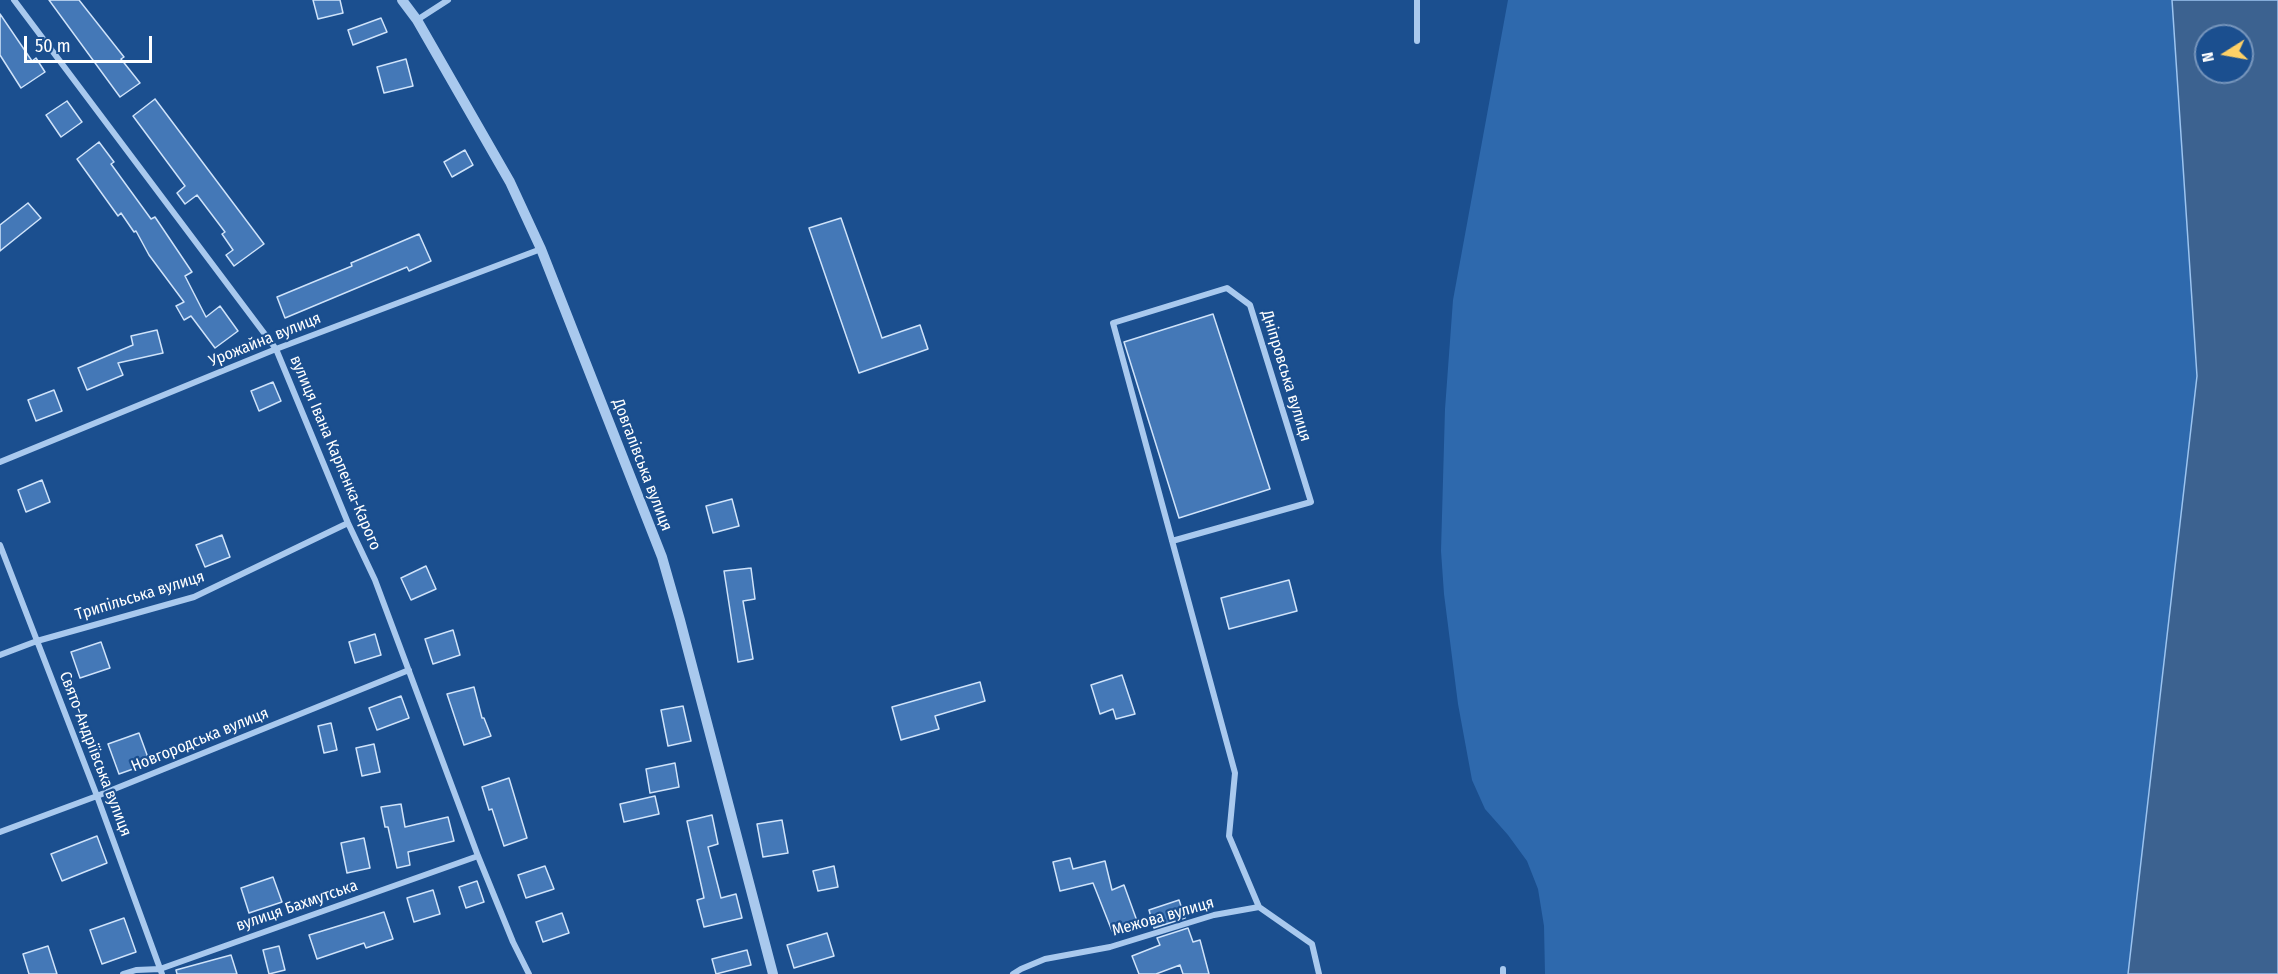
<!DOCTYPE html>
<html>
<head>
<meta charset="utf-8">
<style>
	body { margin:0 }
	#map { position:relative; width:2278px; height:974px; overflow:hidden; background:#1b4f8f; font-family:"Fira Sans Condensed",sans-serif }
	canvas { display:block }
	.north { position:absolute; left:2194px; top:24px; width:60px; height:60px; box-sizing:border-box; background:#1b4f8f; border:2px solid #7695bc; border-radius:50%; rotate:259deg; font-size:16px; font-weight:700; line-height:24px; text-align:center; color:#fff }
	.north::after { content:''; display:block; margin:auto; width:21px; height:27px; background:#ffd166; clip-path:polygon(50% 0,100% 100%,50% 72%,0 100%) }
	.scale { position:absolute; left:24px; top:36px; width:128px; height:27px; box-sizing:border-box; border:3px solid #fff; border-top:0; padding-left:8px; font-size:18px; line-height:21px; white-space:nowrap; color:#fff; -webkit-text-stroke:4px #1b4f8f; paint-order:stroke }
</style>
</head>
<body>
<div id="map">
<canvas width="2278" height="974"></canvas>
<div class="north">N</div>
<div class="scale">50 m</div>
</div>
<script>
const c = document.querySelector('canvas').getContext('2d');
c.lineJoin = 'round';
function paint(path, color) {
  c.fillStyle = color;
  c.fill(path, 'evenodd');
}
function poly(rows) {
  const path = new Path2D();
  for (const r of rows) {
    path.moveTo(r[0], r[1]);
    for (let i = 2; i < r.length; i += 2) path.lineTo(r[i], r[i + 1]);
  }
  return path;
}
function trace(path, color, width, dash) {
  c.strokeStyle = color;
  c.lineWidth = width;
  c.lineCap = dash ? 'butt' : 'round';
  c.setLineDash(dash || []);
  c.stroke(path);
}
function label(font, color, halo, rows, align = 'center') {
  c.font = font + ' "Fira Sans Condensed",sans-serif';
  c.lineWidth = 4.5;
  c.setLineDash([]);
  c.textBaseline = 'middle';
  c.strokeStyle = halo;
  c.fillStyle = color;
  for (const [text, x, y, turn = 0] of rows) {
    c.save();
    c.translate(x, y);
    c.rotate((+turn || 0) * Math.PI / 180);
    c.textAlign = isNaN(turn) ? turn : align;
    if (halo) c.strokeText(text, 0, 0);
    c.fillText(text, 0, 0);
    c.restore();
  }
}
const green = poly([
	[1508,0,2172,0,2197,376,2128,974,1545,974,1544,926,1538,889,1527,861,1508,835,1485,809,1472,780,1458,704,1444,594,1441,551,1445,409,1453,300]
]);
const water = poly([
	[2172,0,2278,0,2278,974,2128,974,2197,376,2172,0],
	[2206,36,2242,36,2242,72,2206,72,2206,36]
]);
const building = poly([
	[49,0,79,0,124,57,121,59,140,83,120,97,49,0],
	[313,0,340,0,343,13,318,19,313,0],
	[0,14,32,61,36,58,45,72,21,88,0,55,0,14],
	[381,18,387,32,353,45,348,30,381,18],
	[406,59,413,86,384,93,377,67,406,59],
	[155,99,264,244,234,266,226,255,233,250,222,234,225,232,197,195,185,204,177,193,185,186,133,116,155,99],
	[67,101,82,122,61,137,46,115,67,101],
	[99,142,114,162,111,164,151,219,155,217,192,272,185,276,206,317,220,306,238,331,215,348,191,316,184,320,176,306,184,302,149,255,136,231,134,232,121,213,118,216,77,159,99,142],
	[465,150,473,165,452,177,444,162,465,150],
	[28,203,41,218,0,251,0,225,28,203],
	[841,218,882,338,920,325,928,349,859,373,809,228,841,218],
	[419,234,431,261,409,271,407,267,285,318,277,297,352,266,351,263,419,234],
	[1213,314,1270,489,1179,518,1124,342,1213,314],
	[157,330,163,353,118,363,123,375,87,390,78,368,133,345,131,336,157,330],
	[273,382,281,401,259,411,251,391,273,382],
	[54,390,62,411,36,421,28,400,54,390],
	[42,480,50,502,26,512,18,490,42,480],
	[732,499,739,526,713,533,706,506,732,499],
	[222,535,230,557,205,567,196,545,222,535],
	[426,566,436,589,411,600,401,578,426,566],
	[751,568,755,599,743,601,753,659,738,662,724,571,751,568],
	[1289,580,1297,611,1229,629,1221,598,1289,580],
	[453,630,460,655,433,664,425,639,453,630],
	[375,634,381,655,355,663,349,642,375,634],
	[101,642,110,668,80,678,71,652,101,642],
	[1122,675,1135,714,1116,719,1113,709,1100,714,1091,685,1122,675],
	[980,682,985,701,935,716,939,729,901,740,892,707,980,682],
	[474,687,482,718,484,718,491,736,464,745,447,694,474,687],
	[401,696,409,718,377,730,369,708,401,696],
	[683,706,691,741,668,746,661,710,683,706],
	[331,723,337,750,324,753,318,726,331,723],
	[139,733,150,763,119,774,108,744,139,733],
	[374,744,380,772,362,776,356,748,374,744],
	[675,763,679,787,650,793,646,769,675,763],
	[509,778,527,838,504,846,492,809,489,810,482,787,509,778],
	[655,796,659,814,624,822,620,804,655,796],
	[401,804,405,827,448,817,454,841,408,852,410,865,397,868,388,827,385,827,381,807,401,804],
	[712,815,718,844,708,847,721,898,736,894,742,918,704,927,697,900,704,898,687,821,712,815],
	[782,820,788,853,763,857,757,824,782,820],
	[97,836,107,863,62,881,51,854,97,836],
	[364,838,370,868,347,873,341,843,364,838],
	[1070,858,1073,869,1105,861,1112,890,1124,885,1137,921,1112,931,1093,883,1060,891,1053,862,1070,858],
	[545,866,554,889,526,898,518,875,545,866],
	[834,866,838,887,818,891,813,871,834,866],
	[273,877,282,902,249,913,241,888,273,877],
	[477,881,484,902,466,908,459,887,477,881],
	[433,890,440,914,414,922,407,898,433,890],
	[1179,900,1185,918,1154,928,1149,910,1179,900],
	[384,912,393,939,366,948,364,943,317,959,309,935,384,912],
	[562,913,569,933,543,942,536,922,562,913],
	[124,918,136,952,102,964,90,930,124,918],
	[1188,928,1193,942,1200,940,1209,974,1183,974,1180,965,1156,974,1139,974,1132,956,1160,945,1157,938,1188,928],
	[827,933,834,956,794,968,787,945,827,933],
	[48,946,57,974,29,974,23,954,48,946],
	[279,946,285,970,269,974,263,950,279,946],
	[747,950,751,965,716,974,712,959,747,950],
	[231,955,237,974,177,974,176,970,231,955]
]);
const minor = poly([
	[14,0,276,349,348,523,375,580,478,856,513,942,529,974],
	[1417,0,1417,41],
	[417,20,448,0],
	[0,462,276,349,541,249],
	[1172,541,1311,502,1250,305,1227,288,1113,323,1235,773,1229,836,1259,907],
	[0,545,97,796,162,974],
	[0,655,37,641,194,597,348,523],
	[0,832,97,796,409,670],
	[123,974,136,970,160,969,478,856],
	[1013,974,1021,969,1045,959,1110,947,1214,915,1259,907,1312,944,1319,974],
	[1503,974,1503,969]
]);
const tertiary = poly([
	[402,0,417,20,510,182,541,249,662,557,680,620,773,974]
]);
const streetNames = [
	["Урожайна вулиця",265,340,-22],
	["Дніпровська вулиця",1286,376,73],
	["вулиця Івана Карпенка-Карого",335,453,67],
	["Довгалівська вулиця",642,465,69],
	["Трипільська вулиця",140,596,-17],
	["Новгородська вулиця",200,740,-22],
	["Свято-Андріївська вулиця",95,754,69],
	["вулиця Бахмутська",297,906,-19],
	["Межова вулиця",1163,917,-16]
];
paint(green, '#2e69ad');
paint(water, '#3c6290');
trace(water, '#9cc4f0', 1.5);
paint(building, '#4478b7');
trace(building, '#cfe3fa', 1.5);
trace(minor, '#a9c9ee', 6);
trace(tertiary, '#a9c9ee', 10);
label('16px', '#fff', '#1b4f8f', streetNames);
</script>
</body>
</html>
